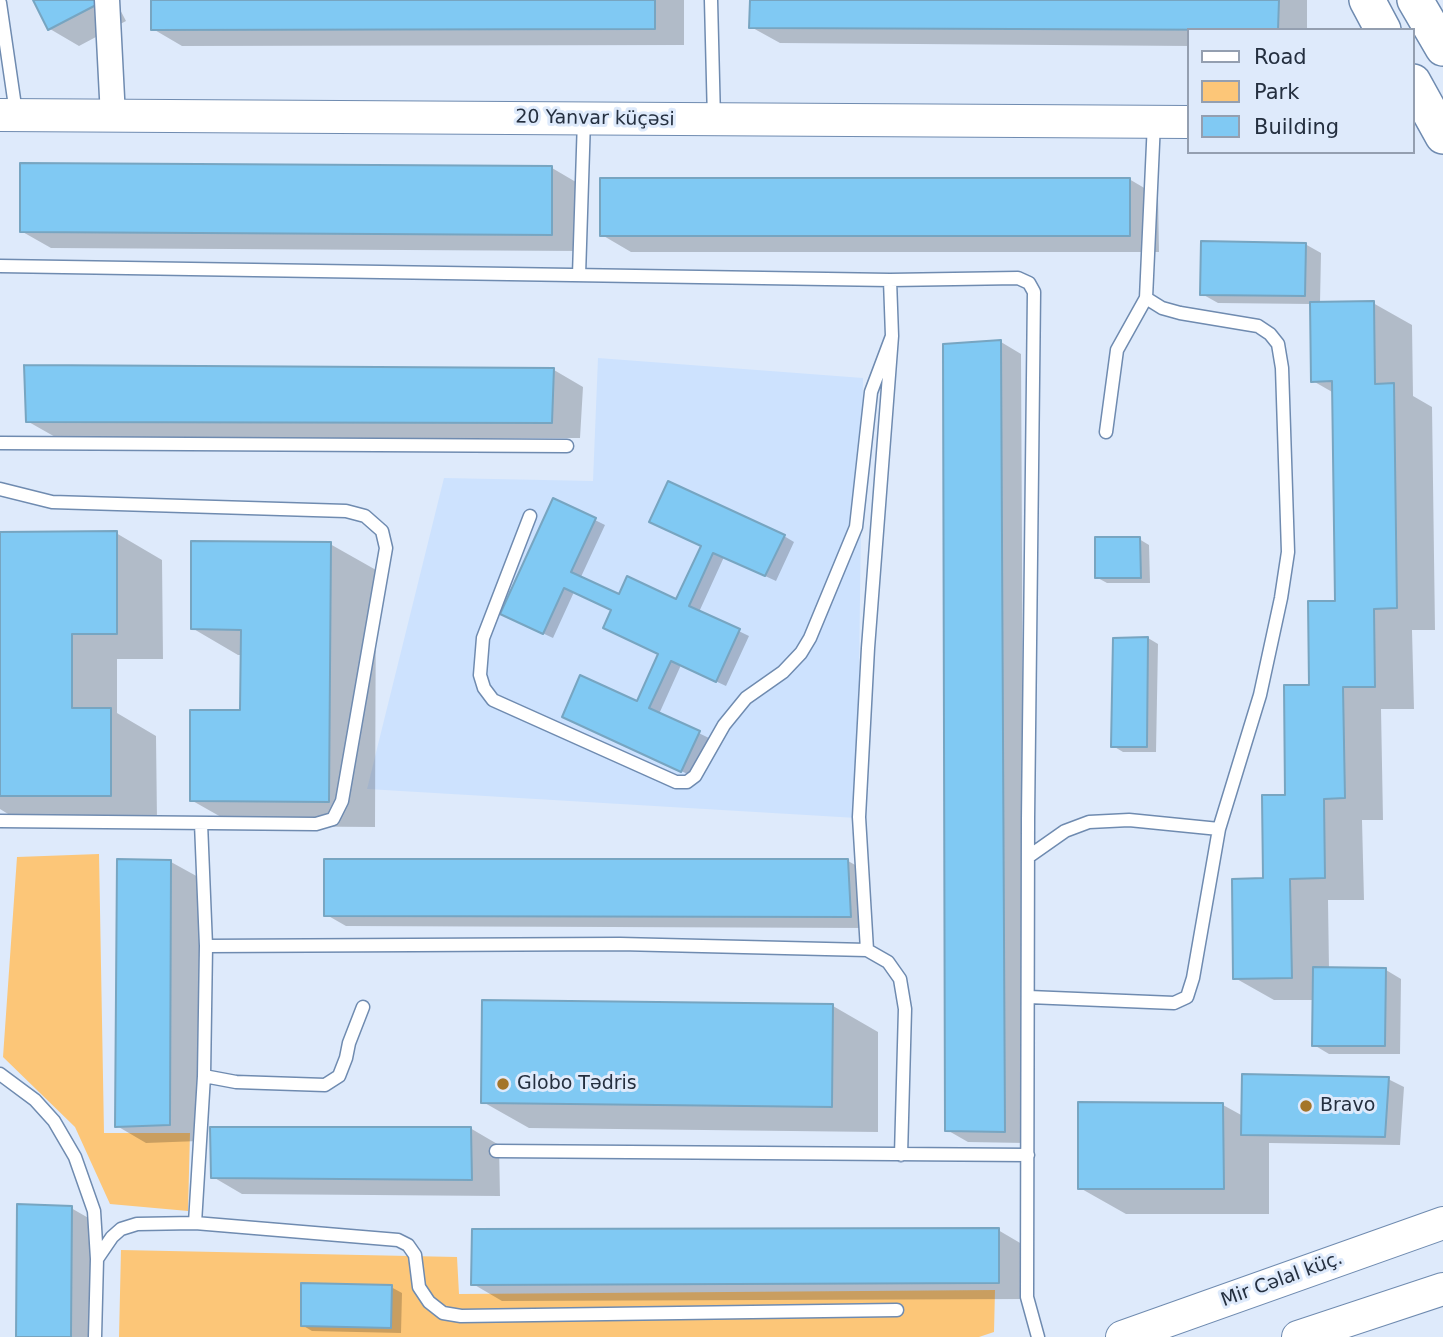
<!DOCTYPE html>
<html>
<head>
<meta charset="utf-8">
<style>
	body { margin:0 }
	#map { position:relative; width:1443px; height:1337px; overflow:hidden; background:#deeafb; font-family:"DejaVu Sans",sans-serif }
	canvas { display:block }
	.legend { position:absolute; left:1187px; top:28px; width:228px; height:126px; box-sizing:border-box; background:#deeafb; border:2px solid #949fb0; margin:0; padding:9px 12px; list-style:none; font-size:21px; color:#242f3f }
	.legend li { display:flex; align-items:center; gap:14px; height:35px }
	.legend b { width:35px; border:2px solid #949fb0 }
</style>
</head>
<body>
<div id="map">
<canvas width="1443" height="1337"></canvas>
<ul class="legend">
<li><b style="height:9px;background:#fff"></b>Road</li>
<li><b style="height:19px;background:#fcc678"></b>Park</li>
<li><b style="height:19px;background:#80c9f3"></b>Building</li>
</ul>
</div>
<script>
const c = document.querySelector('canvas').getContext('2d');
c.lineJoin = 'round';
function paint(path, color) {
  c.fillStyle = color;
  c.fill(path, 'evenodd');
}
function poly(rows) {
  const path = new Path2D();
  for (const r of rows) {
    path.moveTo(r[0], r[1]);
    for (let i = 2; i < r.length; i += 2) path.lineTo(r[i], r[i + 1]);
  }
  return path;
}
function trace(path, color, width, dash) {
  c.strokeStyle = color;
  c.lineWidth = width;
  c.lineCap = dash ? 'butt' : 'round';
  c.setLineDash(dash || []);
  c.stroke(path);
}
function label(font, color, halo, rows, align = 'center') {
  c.font = font + ' "DejaVu Sans",sans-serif';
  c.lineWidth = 6;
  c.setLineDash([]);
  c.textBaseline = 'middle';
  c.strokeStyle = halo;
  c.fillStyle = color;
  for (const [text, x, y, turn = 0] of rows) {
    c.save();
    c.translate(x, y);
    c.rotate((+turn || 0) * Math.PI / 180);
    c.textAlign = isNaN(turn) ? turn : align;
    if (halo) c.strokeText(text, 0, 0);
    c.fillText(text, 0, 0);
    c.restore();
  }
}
const built = poly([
	[598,358,863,378,857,818,367,789,444,478,593,481]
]);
const green = poly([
	[99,854,104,1133,190,1133,188,1211,110,1204,75,1127,3,1057,17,857],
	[121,1250,457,1257,459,1294,995,1290,994,1332,979,1337,119,1337]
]);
const shadow = poly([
	[35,0,115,0,126,21,79,46,50,29],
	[153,0,684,0,684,45,182,46,153,29],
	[751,0,1307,0,1307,30,1189,30,1189,46,780,43,751,27],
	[552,168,581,185,581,251,51,248,21,231],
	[1129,179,1158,196,1159,252,631,252,602,235],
	[1305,244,1321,253,1320,303,1373,303,1412,325,1413,396,1432,407,1435,630,1412,630,1414,709,1381,709,1383,820,1362,820,1364,900,1328,900,1329,969,1386,970,1401,979,1400,1054,1329,1054,1314,1045,1314,1000,1274,1000,1235,978,1287,797,1311,687,1337,603,1334,393,1313,381,1311,304,1218,303,1202,294],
	[1001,342,1021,354,1025,1143,968,1142,947,1130],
	[554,370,583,387,580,438,57,438,27,421],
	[595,520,605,525,580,579,619,597,677,601,702,546,784,536,794,542,776,581,724,557,699,612,749,636,726,686,681,665,659,714,709,738,692,776,574,722,638,703,660,654,613,611,574,592,553,638,512,619],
	[0,533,116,533,162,560,163,659,117,659,117,713,156,736,157,821,21,822,0,809],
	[1139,539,1149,545,1150,583,1107,583,1096,577],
	[330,544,376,570,375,827,237,826,191,800,242,712,242,655,238,655,192,628],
	[1148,638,1158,644,1156,752,1123,752,1113,746],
	[848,861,868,872,871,928,346,926,325,914],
	[171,862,200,878,199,1141,146,1143,117,1126],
	[833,1006,878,1032,878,1132,529,1128,483,1102],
	[1388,1079,1404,1087,1400,1145,1269,1143,1269,1214,1126,1214,1080,1188,1223,1105,1243,1116],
	[470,1128,499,1145,500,1196,242,1194,213,1177],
	[71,1208,92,1220,91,1337,18,1337],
	[998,1230,1027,1247,1028,1299,502,1301,473,1284],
	[391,1287,402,1293,401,1333,312,1331,302,1325]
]);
const building = poly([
	[33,0,95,0,98,4,48,30,33,0],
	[151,0,655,0,655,29,151,30,151,0],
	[750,0,1279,0,1278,30,749,28,750,0],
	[20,163,552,166,552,235,20,232,20,163],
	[600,178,1130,178,1130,236,600,236,600,178],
	[1201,241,1306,243,1305,296,1200,295,1201,241],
	[1374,301,1375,384,1394,383,1397,608,1374,609,1375,687,1343,687,1345,798,1324,799,1325,878,1290,879,1292,978,1233,979,1232,879,1263,878,1262,795,1285,795,1284,685,1309,685,1308,601,1335,601,1332,381,1311,382,1310,302,1374,301],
	[1001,340,1005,1132,945,1131,943,344,1001,340],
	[24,365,554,368,552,423,26,422,24,365],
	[668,481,785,535,765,576,713,553,689,606,740,629,716,682,671,661,649,708,700,731,681,772,562,717,580,675,637,701,658,654,603,628,611,610,564,588,543,634,500,614,553,498,596,518,571,572,619,594,627,576,676,599,701,546,649,522,668,481],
	[117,531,117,634,72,634,72,708,111,708,111,796,0,796,0,532,117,531],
	[1095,537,1140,537,1141,578,1095,578,1095,537],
	[191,541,331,542,329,802,190,801,190,710,240,710,241,630,191,629,191,541],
	[1148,637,1147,747,1111,747,1113,638,1148,637],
	[117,859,171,860,170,1125,115,1127,117,859],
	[324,859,848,859,851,917,324,916,324,859],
	[1313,967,1386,968,1385,1046,1312,1046,1313,967],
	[482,1000,833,1004,832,1107,481,1103,482,1000],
	[1242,1074,1389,1077,1385,1137,1241,1135,1242,1074],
	[1078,1102,1223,1103,1224,1189,1078,1189,1078,1102],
	[210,1127,471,1127,472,1180,211,1178,210,1127],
	[17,1204,72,1206,71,1337,16,1337,17,1204],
	[999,1228,999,1283,471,1285,472,1229,999,1228],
	[301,1283,392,1285,391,1328,301,1326,301,1283]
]);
const service = poly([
	[711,0,714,120],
	[0,3,16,113],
	[0,266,890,280,1018,278,1029,283,1034,292,1028,819,1027,1297,1038,1337],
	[579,275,584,119],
	[1106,432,1117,350,1146,298],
	[0,443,567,446],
	[0,489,52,502,346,511,365,516,382,531,386,548,342,801,333,819,316,824,0,821],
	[530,516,483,638,480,675,484,688,493,700,676,782,687,782,695,776,724,725,746,698,783,672,801,653,810,638,856,527,871,392,892,336],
	[201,823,206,946,204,1076,236,1082,325,1085,339,1076,346,1058,349,1043,363,1007],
	[1028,857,1065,831,1089,822,1129,820,1219,829],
	[206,946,620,944,867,950,888,962,900,979,905,1009,901,1155],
	[867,950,859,817,868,648,892,336,890,280],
	[1029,997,1174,1003,1187,997,1193,978,1219,829,1260,695,1281,598,1288,552,1282,368,1278,344,1270,334,1258,326,1180,313,1162,308,1146,298,1154,122],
	[0,1074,35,1100,54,1121,75,1157,94,1211,97,1259,95,1337],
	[496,1151,1028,1155],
	[195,1223,204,1076],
	[97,1259,112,1237,121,1229,137,1224,195,1223,398,1240,408,1245,415,1255,419,1287,429,1302,443,1313,461,1316,897,1310]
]);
const minor = poly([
	[107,0,113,117]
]);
const tertiary = poly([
	[0,115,1189,122],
	[1122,1337,1443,1223],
	[1298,1337,1443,1289]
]);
const secondary = poly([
	[1367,0,1383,30],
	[1415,0,1443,48],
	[1413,82,1443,136]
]);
const markers = [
	[503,1084,7,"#a47529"],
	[1306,1106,7,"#a47529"]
];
const streetNames = [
	["20 Yanvar küçəsi",595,119,1],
	["Mir Cəlal küç.",1282,1280,-20]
];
const poiNames = [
	["Globo Tədris",517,1084],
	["Bravo",1320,1106]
];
paint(built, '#cde2fe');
paint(green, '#fcc678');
paint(shadow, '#0003');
paint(building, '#80c9f3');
trace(building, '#77a5c1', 2);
trace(service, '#6f8bb0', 15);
trace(minor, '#6f8bb0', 27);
trace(tertiary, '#6f8bb0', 34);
trace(secondary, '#6f8bb0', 38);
trace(service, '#fff', 12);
trace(minor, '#fff', 24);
trace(tertiary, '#fff', 32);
trace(secondary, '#fff', 35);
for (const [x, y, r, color] of markers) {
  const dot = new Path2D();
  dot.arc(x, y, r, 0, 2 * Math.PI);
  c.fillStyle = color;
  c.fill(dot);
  trace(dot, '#deeafb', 2.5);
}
label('19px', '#242f3f', '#deeafb', streetNames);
label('19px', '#242f3f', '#deeafb', poiNames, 'left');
</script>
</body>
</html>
